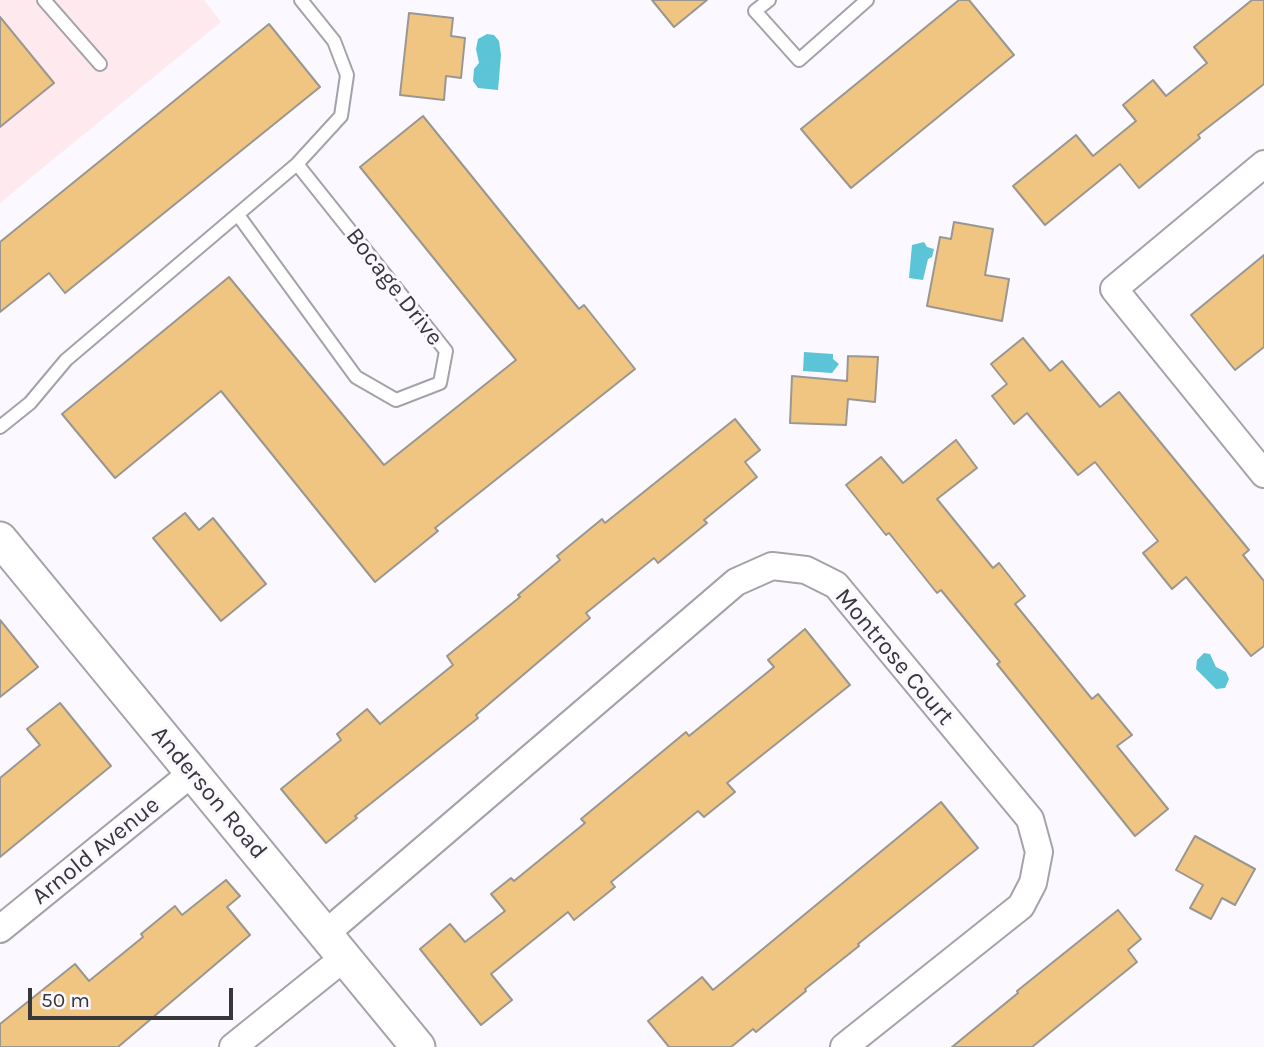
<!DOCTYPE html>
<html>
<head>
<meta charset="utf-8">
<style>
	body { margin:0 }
	#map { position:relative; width:1264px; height:1047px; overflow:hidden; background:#fbf8ff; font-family:Karla,sans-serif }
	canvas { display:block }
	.scale { position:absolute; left:28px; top:988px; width:205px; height:32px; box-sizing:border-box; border:4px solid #38373a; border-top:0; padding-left:9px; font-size:21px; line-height:24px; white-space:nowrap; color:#38373a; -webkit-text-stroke:5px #fbf8ff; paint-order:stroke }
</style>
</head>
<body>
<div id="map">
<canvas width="1264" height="1047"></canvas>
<div class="scale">50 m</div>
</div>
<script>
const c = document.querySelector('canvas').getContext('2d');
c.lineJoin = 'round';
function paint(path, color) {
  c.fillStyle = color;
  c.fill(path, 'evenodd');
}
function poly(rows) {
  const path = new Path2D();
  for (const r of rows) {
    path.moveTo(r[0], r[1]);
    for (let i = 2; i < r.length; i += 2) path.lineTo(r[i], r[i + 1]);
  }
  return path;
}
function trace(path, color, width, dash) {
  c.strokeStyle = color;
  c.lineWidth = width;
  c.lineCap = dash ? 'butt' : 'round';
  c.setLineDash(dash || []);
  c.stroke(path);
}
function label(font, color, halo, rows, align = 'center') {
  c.font = font + ' Karla,sans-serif';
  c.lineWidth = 6;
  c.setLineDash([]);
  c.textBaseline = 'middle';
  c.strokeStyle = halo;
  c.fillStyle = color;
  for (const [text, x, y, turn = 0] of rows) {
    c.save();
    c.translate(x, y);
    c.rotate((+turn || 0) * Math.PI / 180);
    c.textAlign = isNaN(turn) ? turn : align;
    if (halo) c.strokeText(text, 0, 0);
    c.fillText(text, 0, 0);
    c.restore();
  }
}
const commercial = poly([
	[0,0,204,0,221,22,0,203]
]);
const water = poly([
	[487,34,494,35,499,41,501,55,498,90,478,88,473,81,474,69,479,63,476,49,478,39],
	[924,242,927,247,934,249,932,257,928,259,923,280,909,278,912,245],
	[804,352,833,354,833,359,839,364,832,373,803,371],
	[1204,653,1210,654,1216,667,1226,672,1229,679,1225,688,1216,689,1196,669,1197,660]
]);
const building = poly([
	[652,0,707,0,674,27,652,0],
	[959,0,969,0,1014,55,851,188,801,129,959,0],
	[1252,0,1264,0,1264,84,1198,135,1200,138,1139,188,1120,164,1045,225,1013,186,1076,135,1093,156,1136,121,1123,105,1153,80,1166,96,1207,63,1194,47,1252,0],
	[409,13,453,18,451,36,465,38,461,78,446,76,444,100,400,95,409,13],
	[0,17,54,83,0,127,0,17],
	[269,24,320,87,65,293,49,273,0,312,0,242,269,24],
	[423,116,579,309,584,305,635,369,435,528,438,531,375,582,221,391,115,478,62,414,229,277,384,465,516,360,360,167,423,116],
	[954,222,993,229,985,275,1009,279,1002,321,927,306,940,237,951,239,954,222],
	[1264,255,1264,347,1235,370,1191,315,1264,255],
	[1023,338,1050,371,1062,361,1100,407,1119,392,1249,550,1243,555,1264,581,1264,646,1251,656,1186,577,1172,589,1143,553,1158,541,1095,462,1078,475,1027,413,1014,424,992,396,1007,384,991,364,1023,338],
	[848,356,878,357,875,402,848,399,846,425,790,423,792,376,847,381,848,356],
	[735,419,760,450,745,462,757,477,704,520,707,523,658,563,654,558,586,613,590,618,476,715,478,718,355,816,357,818,326,843,281,789,341,740,337,734,367,709,380,724,453,665,447,656,520,597,518,595,560,560,557,556,602,519,605,523,735,419],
	[956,440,977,468,937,499,993,568,999,563,1025,596,1015,604,1092,699,1098,694,1132,735,1117,746,1168,809,1135,836,997,664,1000,662,941,590,937,593,889,533,886,535,846,485,881,457,903,483,956,440],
	[185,513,199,530,213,518,266,584,221,621,153,538,185,513],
	[0,620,38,667,0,697,0,620],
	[805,629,850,685,727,783,735,792,704,817,698,811,611,882,615,887,574,920,568,912,491,974,512,1000,481,1025,420,949,450,924,465,942,505,911,491,894,511,878,514,881,585,823,581,819,686,732,689,736,774,667,768,660,805,629],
	[60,703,111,766,0,857,0,778,40,745,27,729,60,703],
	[941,802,978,848,858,944,859,946,805,989,806,991,756,1032,753,1029,731,1047,669,1047,648,1021,702,977,713,990,941,802],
	[1195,836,1255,869,1235,905,1222,898,1211,919,1190,908,1203,885,1176,870,1195,836],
	[226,880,240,896,227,907,250,935,118,1047,0,1047,0,1024,75,964,89,981,143,937,141,934,175,906,182,915,226,880],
	[1118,910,1141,939,1128,950,1137,962,1032,1047,952,1047,1018,993,1017,991,1118,910]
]);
const service = poly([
	[44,0,100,64],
	[769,0,755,11,799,60,867,0],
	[238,215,356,377,396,400,440,383,446,351,297,164],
	[0,427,30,403,66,360,297,164,341,116,347,75,334,41,301,0]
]);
const minor = poly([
	[1264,164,1114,289,1264,474],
	[0,929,192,773],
	[325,934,736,582,772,566,806,570,836,585,1030,819,1039,852,1033,883,1021,906,844,1047],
	[233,1047,345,957]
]);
const tertiary = poly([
	[0,539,418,1047]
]);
const streetNames = [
	["Bocage Drive",394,287,52],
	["Montrose Court",894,657,50],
	["Anderson Road",209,793,50],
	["Arnold Avenue",96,851,-39]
];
paint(commercial, '#fee9ef');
paint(water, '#5cc4d7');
paint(building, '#f0c581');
trace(building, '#9a9791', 2);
trace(service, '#a5a3a9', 16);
trace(minor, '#a5a3a9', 30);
trace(tertiary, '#a5a3a9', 37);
trace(service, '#fff', 12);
trace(minor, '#fff', 26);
trace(tertiary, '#fff', 33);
label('24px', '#38373a', '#fbf8ff', streetNames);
</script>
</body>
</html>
